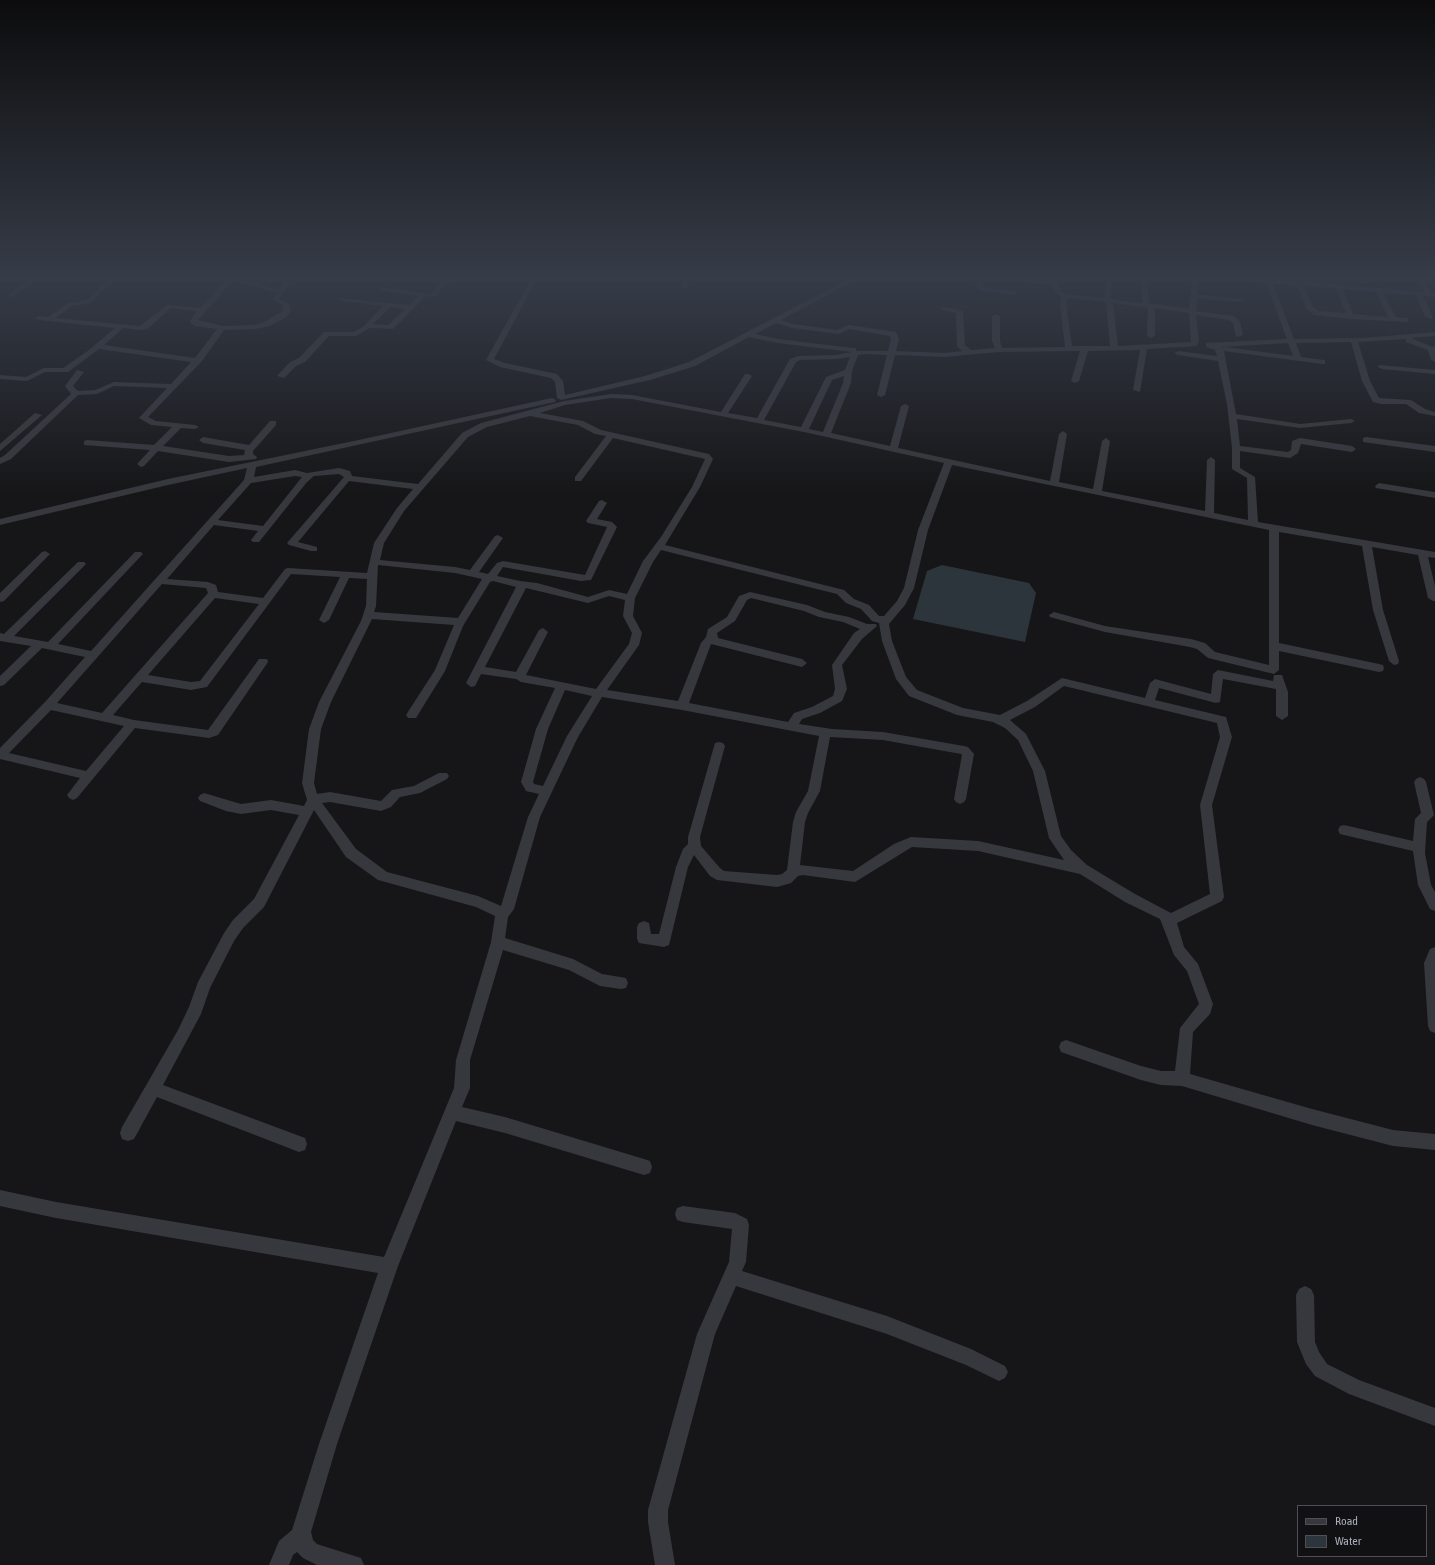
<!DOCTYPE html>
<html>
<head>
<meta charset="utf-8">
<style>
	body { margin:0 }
	#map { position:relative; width:1435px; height:1565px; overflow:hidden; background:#161618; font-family:"Asap Condensed",sans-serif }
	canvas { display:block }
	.legend { position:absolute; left:1297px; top:1505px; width:130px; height:52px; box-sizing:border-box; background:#111113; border:1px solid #4d4f55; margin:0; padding:5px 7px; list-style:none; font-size:12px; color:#a8adb8 }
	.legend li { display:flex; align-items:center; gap:8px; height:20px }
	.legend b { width:20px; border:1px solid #4d4f55 }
</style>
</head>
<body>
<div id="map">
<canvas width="1435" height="1565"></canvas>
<ul class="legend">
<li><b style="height:5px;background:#37383d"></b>Road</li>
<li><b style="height:11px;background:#2c353c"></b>Water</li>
</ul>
</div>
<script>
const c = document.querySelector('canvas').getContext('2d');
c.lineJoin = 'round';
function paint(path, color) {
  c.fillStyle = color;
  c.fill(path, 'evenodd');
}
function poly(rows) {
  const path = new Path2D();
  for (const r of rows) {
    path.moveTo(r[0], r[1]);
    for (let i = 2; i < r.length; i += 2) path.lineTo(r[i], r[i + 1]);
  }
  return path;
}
const water = poly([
	[942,565,1029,583,1036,593,1025,642,913,619,927,571]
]);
const street = poly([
	[34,277,42,277,12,297,8,297,8,295,34,277],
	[114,277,122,277,106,287,91,303,72,306,56,318,140,326,167,305,200,308,227,279,211,279,208,277,237,277,256,282,271,288,279,289,288,277,294,277,279,299,289,304,291,311,286,317,270,326,255,329,224,330,202,361,148,417,156,421,195,425,199,427,195,429,181,428,163,446,229,456,244,455,245,450,203,443,199,440,203,437,249,445,270,421,276,421,276,425,253,451,253,454,257,457,256,459,229,462,158,451,144,466,141,467,137,464,150,450,84,445,84,441,87,440,154,445,172,427,151,425,139,418,167,388,114,386,97,394,78,395,11,459,0,464,0,458,5,455,71,394,65,386,77,370,84,372,73,386,78,391,95,390,114,382,171,384,191,362,99,349,68,372,45,372,27,381,0,379,0,375,26,377,44,368,63,368,89,350,115,328,39,320,35,318,39,316,48,317,68,303,87,300,102,285,114,277],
	[233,281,252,285,268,291,277,293,272,300,283,305,283,311,264,322,255,325,223,326,198,320,233,281],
	[171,308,197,311,190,321,191,323,195,326,217,329,195,358,104,345,123,328,140,330,147,329,171,308],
	[456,277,462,277,460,280,446,284,436,296,425,297,393,329,370,328,356,336,329,336,305,362,296,366,284,378,277,376,290,362,299,358,324,332,354,332,364,326,383,306,342,301,339,299,340,298,409,305,418,296,381,291,378,289,381,287,430,294,442,282,456,277],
	[390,307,405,309,388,325,373,324,390,307],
	[532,277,538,277,494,359,505,363,557,374,563,381,565,395,645,376,689,362,853,277,861,277,781,320,793,324,837,330,849,325,896,332,899,339,896,351,944,353,962,351,957,346,956,313,943,310,941,309,945,307,963,311,965,345,971,350,995,348,992,341,992,316,996,314,1000,316,1000,341,1002,348,1065,347,1060,304,1061,297,1056,293,1052,285,1000,279,997,277,1019,277,1055,281,1058,283,1061,291,1067,294,1104,298,1106,277,1112,277,1111,299,1142,303,1141,277,1147,277,1149,303,1189,309,1192,277,1198,277,1197,294,1244,299,1244,301,1242,302,1197,298,1196,311,1234,316,1240,322,1243,335,1236,337,1233,323,1229,320,1196,315,1199,341,1197,346,1147,349,1140,392,1133,390,1140,350,1088,351,1079,381,1075,383,1071,381,1080,351,999,352,944,357,895,355,885,395,881,397,877,395,887,355,865,354,858,355,852,371,851,383,831,433,890,446,901,406,905,404,909,406,898,448,1050,481,1059,434,1063,431,1067,434,1059,482,1093,489,1102,441,1106,438,1110,441,1102,491,1205,511,1207,460,1211,457,1215,460,1214,513,1248,520,1247,478,1232,469,1232,448,1227,404,1218,361,1178,355,1174,353,1178,351,1217,356,1215,350,1206,347,1206,343,1287,339,1266,283,1216,279,1213,277,1299,281,1424,292,1415,277,1421,277,1432,293,1435,293,1435,297,1423,296,1433,317,1432,319,1425,317,1416,295,1383,293,1396,317,1408,318,1408,322,1405,322,1351,319,1314,315,1306,308,1297,286,1273,284,1294,339,1363,338,1435,332,1435,336,1411,338,1432,347,1435,346,1435,362,1431,360,1428,350,1406,342,1406,339,1358,342,1370,381,1379,398,1411,400,1425,409,1435,412,1435,416,1419,413,1406,404,1381,404,1373,402,1362,381,1351,342,1296,343,1301,357,1325,360,1325,364,1322,364,1224,351,1236,414,1300,424,1351,419,1355,421,1351,423,1300,428,1237,419,1240,446,1288,452,1291,450,1292,441,1300,438,1352,446,1356,449,1352,452,1301,444,1298,453,1290,458,1240,451,1240,468,1255,477,1258,522,1435,552,1435,558,1428,557,1435,586,1435,601,1433,601,1428,598,1418,555,1372,547,1383,610,1399,661,1398,664,1394,665,1389,661,1373,610,1362,546,1279,532,1279,643,1379,664,1383,665,1384,668,1383,671,1379,672,1279,651,1279,670,1274,674,1208,658,1197,649,1190,647,1105,632,1050,617,1049,615,1054,612,1105,626,1191,639,1205,643,1215,652,1269,665,1269,530,952,465,928,530,914,588,905,605,889,624,892,641,906,677,917,690,963,708,1000,715,1027,701,1062,678,1145,698,1150,683,1155,679,1211,694,1213,674,1218,670,1273,681,1274,675,1282,675,1288,692,1288,716,1282,720,1276,716,1276,689,1223,679,1220,702,1216,703,1159,688,1155,700,1226,717,1232,737,1212,805,1224,897,1222,901,1177,923,1184,947,1198,964,1213,1004,1210,1014,1193,1032,1190,1074,1312,1109,1393,1130,1435,1134,1435,1150,1393,1146,1312,1125,1182,1086,1161,1085,1141,1080,1061,1052,1059,1047,1061,1042,1066,1040,1141,1066,1161,1071,1175,1071,1180,1028,1199,1004,1187,971,1174,955,1160,919,1125,902,1080,874,978,851,912,847,855,882,803,875,798,876,791,883,777,887,717,880,710,876,694,855,688,867,669,945,664,947,639,943,637,939,637,927,639,923,644,921,649,923,651,934,659,934,676,867,683,849,688,844,688,837,715,743,719,742,723,743,725,746,700,837,701,846,720,868,724,871,777,875,782,874,787,870,793,822,796,812,808,791,819,736,682,710,602,697,578,737,540,817,514,909,508,917,505,938,573,959,602,974,626,978,628,983,626,988,621,989,600,986,569,970,503,950,470,1060,470,1088,462,1107,505,1117,644,1159,650,1161,652,1167,650,1173,644,1175,505,1133,456,1121,398,1266,337,1444,311,1532,313,1540,317,1544,361,1558,364,1565,317,1565,303,1558,297,1552,293,1555,289,1565,269,1565,279,1541,292,1530,319,1444,378,1273,56,1218,0,1206,0,1190,56,1202,384,1257,454,1088,456,1060,491,942,495,916,476,907,378,880,346,857,314,810,264,907,243,928,234,941,210,988,201,1014,163,1085,305,1138,307,1144,305,1150,299,1152,157,1097,134,1139,128,1141,122,1139,120,1133,122,1127,178,1030,189,1007,198,982,224,933,233,920,254,899,299,815,271,810,241,814,226,811,200,801,198,798,200,795,204,793,241,804,271,800,304,806,307,800,302,783,309,729,319,702,361,621,366,606,367,579,349,578,329,620,324,623,319,620,340,577,291,574,207,687,191,690,142,682,113,715,134,720,208,730,259,659,267,659,268,662,218,735,209,738,135,728,77,798,73,800,69,798,67,795,80,778,0,759,0,748,45,702,85,657,42,648,4,685,0,686,0,676,31,646,0,641,0,633,4,634,78,562,84,562,86,564,14,636,48,642,135,552,141,552,143,554,141,556,58,644,91,651,244,480,247,468,168,485,0,525,0,519,168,479,354,441,552,398,556,400,555,402,256,467,254,477,295,470,307,473,339,468,350,471,352,476,418,484,462,433,481,423,564,401,611,394,632,395,721,412,745,374,748,374,752,376,728,413,757,418,790,359,798,356,836,355,852,352,778,343,749,337,695,366,650,380,561,400,557,398,555,382,551,378,500,367,486,360,532,277],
	[1304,286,1336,289,1346,313,1319,311,1313,307,1304,286],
	[1343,289,1376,292,1388,317,1353,314,1343,289],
	[1070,298,1106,302,1110,346,1072,346,1066,304,1067,299,1070,298],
	[1113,303,1148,308,1147,336,1151,338,1155,336,1155,308,1189,313,1191,342,1118,346,1113,303],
	[776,323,792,328,839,334,849,329,890,336,891,339,888,351,856,351,856,348,853,348,778,339,755,334,776,323],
	[1288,343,1293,356,1225,347,1222,348,1221,347,1288,343],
	[850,357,845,370,826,377,801,427,764,420,796,362,800,360,836,359,850,357],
	[844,376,843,383,823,432,809,429,832,380,844,376],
	[611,398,632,399,804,432,944,463,918,530,904,588,897,601,884,616,879,616,869,605,854,599,844,590,665,545,700,487,713,459,709,454,601,430,583,421,540,413,565,405,611,398],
	[530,416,578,425,595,434,606,436,575,477,575,481,581,481,613,438,705,459,692,487,661,537,643,561,627,594,609,590,588,597,537,583,520,581,497,576,503,567,581,581,591,580,617,527,612,522,597,519,607,503,602,500,599,501,586,521,588,523,607,527,585,575,503,561,497,563,488,574,479,572,503,538,498,535,495,536,470,570,455,567,380,560,384,543,404,511,468,437,487,427,530,416],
	[339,474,344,477,287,543,289,545,311,551,317,551,317,547,298,542,349,481,413,489,397,508,374,543,367,573,288,568,285,569,263,598,218,592,216,585,208,582,167,579,214,525,258,531,251,540,253,542,259,542,307,482,314,476,339,474],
	[295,476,302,477,263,526,218,520,251,483,295,476],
	[661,550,837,594,846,603,861,609,872,621,879,623,882,641,896,679,909,696,957,715,993,722,1005,728,1018,740,1033,771,1049,838,1064,860,978,841,911,837,894,844,853,871,800,865,805,822,808,813,820,791,830,737,883,740,961,754,962,755,954,799,956,802,960,804,964,802,966,799,974,754,968,747,964,746,883,732,832,729,799,724,802,719,820,713,842,701,847,689,842,665,862,639,877,626,876,624,867,624,849,617,825,612,807,605,750,592,739,596,727,617,708,629,706,637,701,643,678,701,607,690,639,645,642,633,633,616,635,598,653,562,661,550],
	[378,565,455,573,482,579,458,618,374,612,376,606,378,565],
	[493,581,516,587,466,683,471,687,475,686,481,674,516,679,521,682,555,688,536,729,521,782,526,791,539,794,528,817,501,906,478,896,387,872,356,849,322,803,330,802,381,811,391,807,400,797,420,793,447,779,449,776,447,773,439,773,414,786,392,790,381,801,330,792,317,794,314,783,321,729,331,702,372,619,454,625,435,670,406,715,408,718,416,718,445,671,463,626,490,582,493,581],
	[162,584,206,588,208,593,102,713,57,703,162,584],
	[526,588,588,603,609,596,625,600,623,616,632,633,629,644,596,689,526,675,548,632,543,628,539,630,516,672,485,667,526,588],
	[215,598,259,604,200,681,191,682,148,675,215,598],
	[751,598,804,611,819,617,843,622,860,629,854,633,832,665,835,689,833,696,812,707,794,713,788,722,689,703,711,644,802,667,807,663,802,659,718,638,717,633,735,621,747,600,751,598],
	[1064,686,1217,723,1220,737,1200,805,1210,894,1171,913,1135,894,1087,865,1071,850,1061,836,1045,771,1026,734,1010,720,1035,707,1064,686],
	[565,690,592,696,567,736,543,786,534,784,533,782,548,729,565,690],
	[51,710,124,726,86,771,9,753,51,710],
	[685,277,691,277,688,288,685,290,682,288,685,277],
	[978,277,984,277,982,286,983,287,1015,291,1018,293,1015,295,979,290,975,286,978,277],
	[1379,365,1435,370,1435,374,1382,369,1378,367,1379,365],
	[35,413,42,415,0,451,0,444,35,413],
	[1366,437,1435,446,1435,452,1363,442,1363,438,1366,437],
	[1379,483,1435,492,1435,498,1376,488,1375,486,1379,483],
	[45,551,50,554,48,556,4,601,0,602,0,593,42,552,45,551],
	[1420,777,1424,779,1426,782,1434,815,1427,822,1425,853,1431,885,1435,892,1435,911,1430,909,1418,885,1413,851,1344,835,1340,834,1338,830,1340,826,1344,825,1413,841,1415,819,1421,813,1414,782,1416,779,1420,777],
	[1435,947,1435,1033,1430,1031,1428,1026,1424,963,1430,949,1435,947],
	[683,1206,735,1213,747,1219,749,1225,746,1262,742,1271,887,1316,971,1349,1005,1366,1008,1372,1005,1378,999,1381,966,1365,887,1334,736,1286,715,1334,668,1510,668,1522,675,1565,655,1565,648,1522,648,1510,697,1334,729,1262,732,1229,683,1222,677,1220,675,1214,677,1208,683,1206],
	[1305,1286,1311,1289,1314,1295,1315,1342,1319,1352,1327,1364,1359,1380,1435,1408,1435,1426,1349,1394,1315,1376,1306,1364,1297,1342,1296,1295,1299,1289,1305,1286]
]);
paint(water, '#2c353c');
paint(street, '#37383d');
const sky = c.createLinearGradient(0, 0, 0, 496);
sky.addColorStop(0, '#0c0c0d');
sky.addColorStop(0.56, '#363c48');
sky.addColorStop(1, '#363c4800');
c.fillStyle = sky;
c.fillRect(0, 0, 1435, 496);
</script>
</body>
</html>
